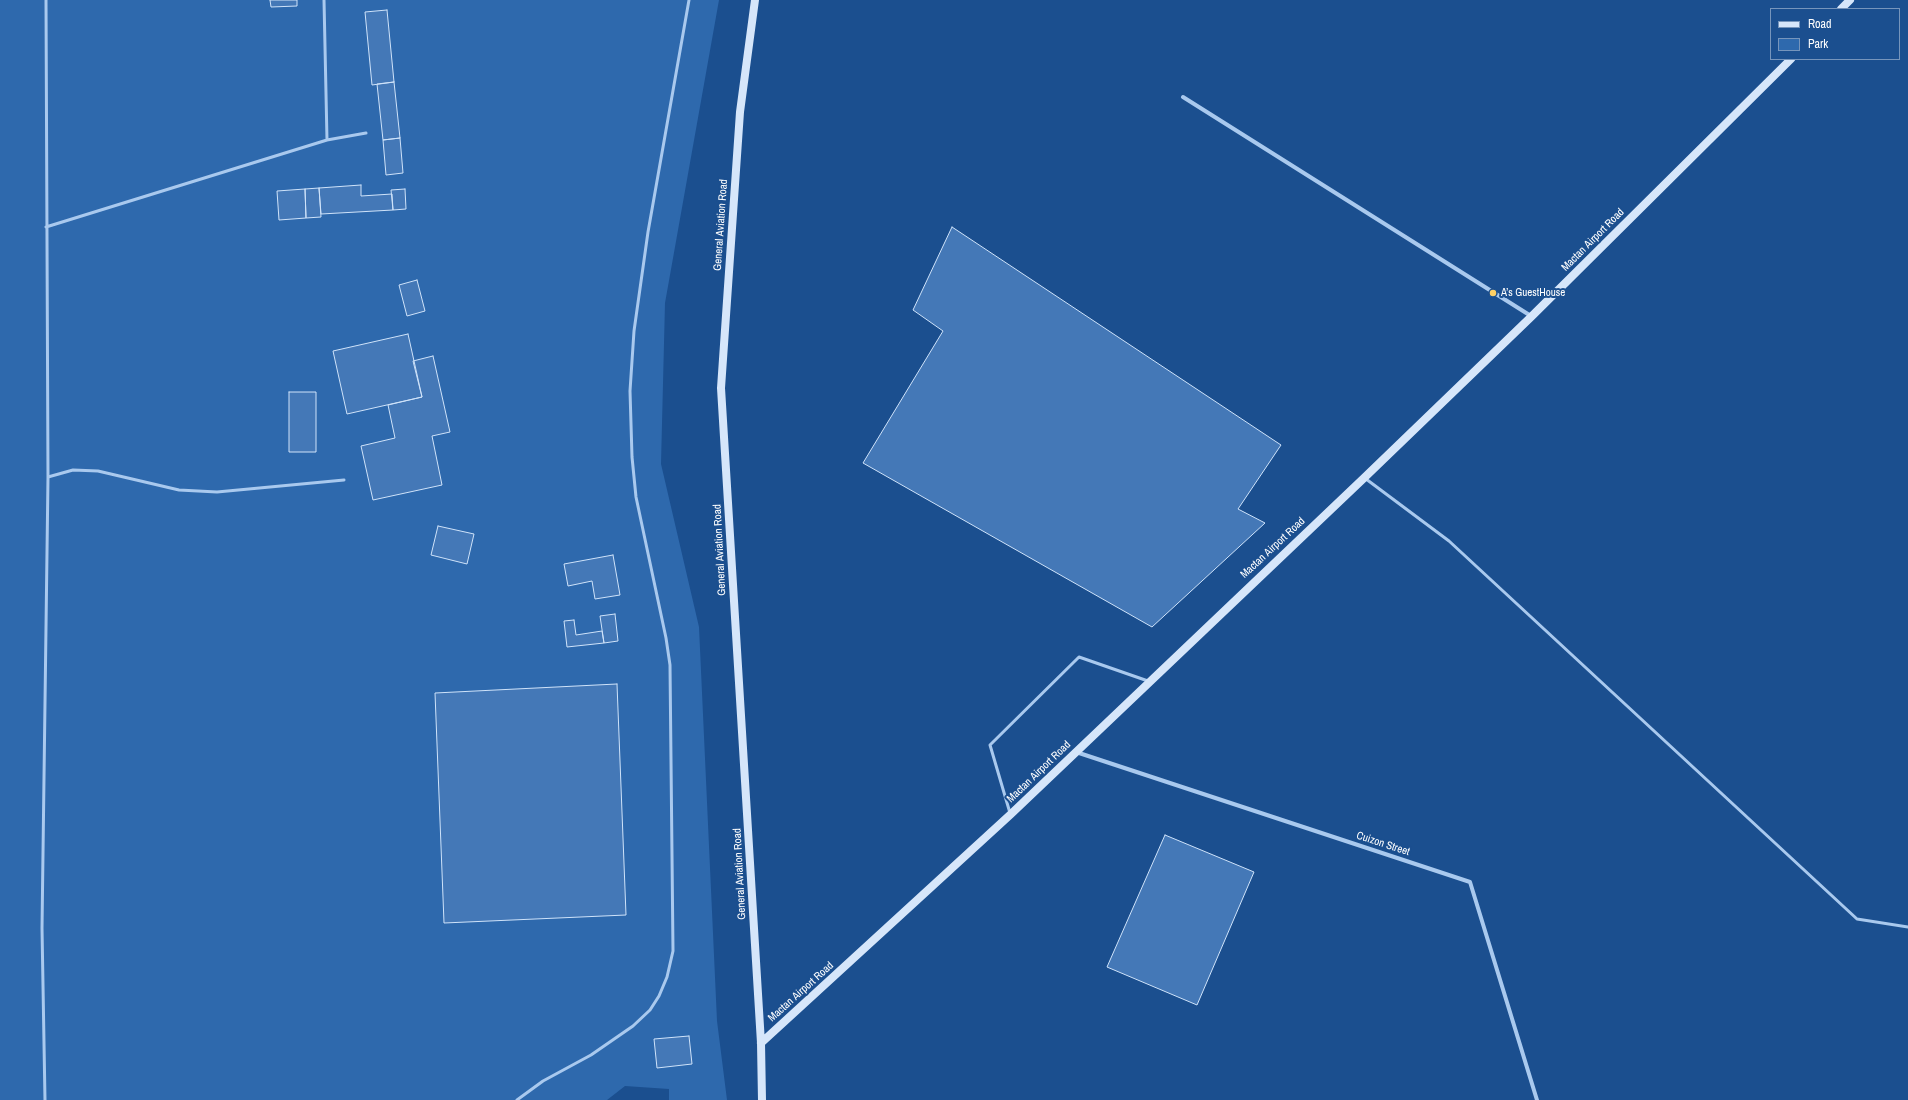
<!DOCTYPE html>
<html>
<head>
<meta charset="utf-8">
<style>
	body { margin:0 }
	#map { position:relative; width:1908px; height:1100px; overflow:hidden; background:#1b4f8f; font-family:"Archivo Narrow",sans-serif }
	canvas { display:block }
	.legend { position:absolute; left:1770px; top:8px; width:130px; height:52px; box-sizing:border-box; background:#1b4f8f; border:1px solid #7695bc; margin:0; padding:5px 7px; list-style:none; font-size:12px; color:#fff }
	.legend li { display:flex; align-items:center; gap:8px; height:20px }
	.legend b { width:20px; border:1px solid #7695bc }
</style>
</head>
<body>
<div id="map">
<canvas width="1908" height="1100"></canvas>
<ul class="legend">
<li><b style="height:5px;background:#d6e6fa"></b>Road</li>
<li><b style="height:11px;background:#2e69ad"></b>Park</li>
</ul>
</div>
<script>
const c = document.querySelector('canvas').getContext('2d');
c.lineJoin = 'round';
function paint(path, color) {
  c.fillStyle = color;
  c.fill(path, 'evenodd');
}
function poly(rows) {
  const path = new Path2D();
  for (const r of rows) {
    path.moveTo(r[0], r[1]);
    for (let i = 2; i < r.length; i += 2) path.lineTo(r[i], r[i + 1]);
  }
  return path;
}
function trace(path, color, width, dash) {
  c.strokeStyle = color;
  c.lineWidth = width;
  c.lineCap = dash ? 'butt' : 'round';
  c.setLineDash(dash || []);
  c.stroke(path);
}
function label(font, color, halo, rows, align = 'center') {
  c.font = font + ' "Archivo Narrow",sans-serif';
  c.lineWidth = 4;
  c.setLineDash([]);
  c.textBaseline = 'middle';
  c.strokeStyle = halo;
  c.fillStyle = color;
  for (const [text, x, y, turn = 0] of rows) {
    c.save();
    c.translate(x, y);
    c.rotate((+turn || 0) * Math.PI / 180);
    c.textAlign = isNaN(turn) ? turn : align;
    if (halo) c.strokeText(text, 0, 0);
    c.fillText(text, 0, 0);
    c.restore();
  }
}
const green = poly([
	[0,0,719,0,665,303,661,464,699,627,717,1021,727,1100,669,1100,669,1089,625,1086,607,1100,0,1100]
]);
const building = poly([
	[270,0,297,0,297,6,271,7,270,0],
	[387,10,394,82,372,85,365,12,387,10],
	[394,82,400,138,383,140,377,84,394,82],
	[400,138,403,173,386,175,383,140,400,138],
	[361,185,361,196,392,194,393,210,321,214,319,188,361,185],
	[319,188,321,217,306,218,305,189,319,188],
	[305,189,306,218,279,220,277,191,305,189],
	[405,189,406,209,393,210,391,190,405,189],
	[952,227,1281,445,1238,509,1265,523,1152,627,863,463,943,331,913,310,952,227],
	[417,280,425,311,407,316,399,285,417,280],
	[408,334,422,397,347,414,333,351,408,334],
	[433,356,450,432,432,436,442,485,373,500,361,446,395,438,388,405,422,397,413,361,433,356],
	[289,392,316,392,316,452,289,452,289,392],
	[438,526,474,534,467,564,431,555,438,526],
	[613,555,620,595,595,599,592,581,568,586,564,564,613,555],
	[615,614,618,641,604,643,600,616,615,614],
	[574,620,576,635,602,631,604,643,567,647,564,621,574,620],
	[617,684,626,915,444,923,435,693,617,684],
	[1165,835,1254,872,1197,1005,1107,967,1165,835],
	[689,1036,692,1064,657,1068,654,1039,689,1036]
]);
const service = poly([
	[324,0,327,140],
	[46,227,327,140,366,133],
	[48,477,73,470,98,471,179,490,217,492,344,480],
	[1366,479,1449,541,1857,919,1908,927],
	[1010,813,990,745,1079,657,1148,681],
	[45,1100,42,928,48,477,46,0],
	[517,1100,543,1081,591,1055,633,1026,650,1010,659,996,667,977,673,951,670,665,666,638,636,497,632,457,630,391,634,331,648,232,689,0]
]);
const minor = poly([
	[1183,97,1531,316],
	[1076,752,1470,882,1537,1100]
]);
const secondary = poly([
	[755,0,740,112,721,388,761,1043,762,1100],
	[1841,9,1850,0],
	[761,1043,1011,814,1364,478,1532,316,1791,59]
]);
const markers = [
	[1493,293,4,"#ffd166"]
];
const streetNames = [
	["General Aviation Road",721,225,-86],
	["Mactan Airport Road",1593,240,-45],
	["Mactan Airport Road",1273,548,-43],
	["General Aviation Road",720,550,-93],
	["Mactan Airport Road",1039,772,-44],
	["Cuizon Street",1383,844,18],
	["General Aviation Road",740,874,-93],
	["Mactan Airport Road",801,992,-42]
];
const poiNames = [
	["A’s GuestHouse",1501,293]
];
paint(green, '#2e69ad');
paint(building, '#4478b7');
trace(building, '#cfe3fa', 1);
trace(service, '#a9c9ee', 3);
trace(minor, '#a9c9ee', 4);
trace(secondary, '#d6e6fa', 8);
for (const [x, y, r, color] of markers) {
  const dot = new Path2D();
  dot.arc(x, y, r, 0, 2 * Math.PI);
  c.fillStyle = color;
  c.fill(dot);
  trace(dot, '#1b4f8f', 1.5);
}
label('11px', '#fff', '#1b4f8f', streetNames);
label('11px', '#fff', '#1b4f8f', poiNames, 'left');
</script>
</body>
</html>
